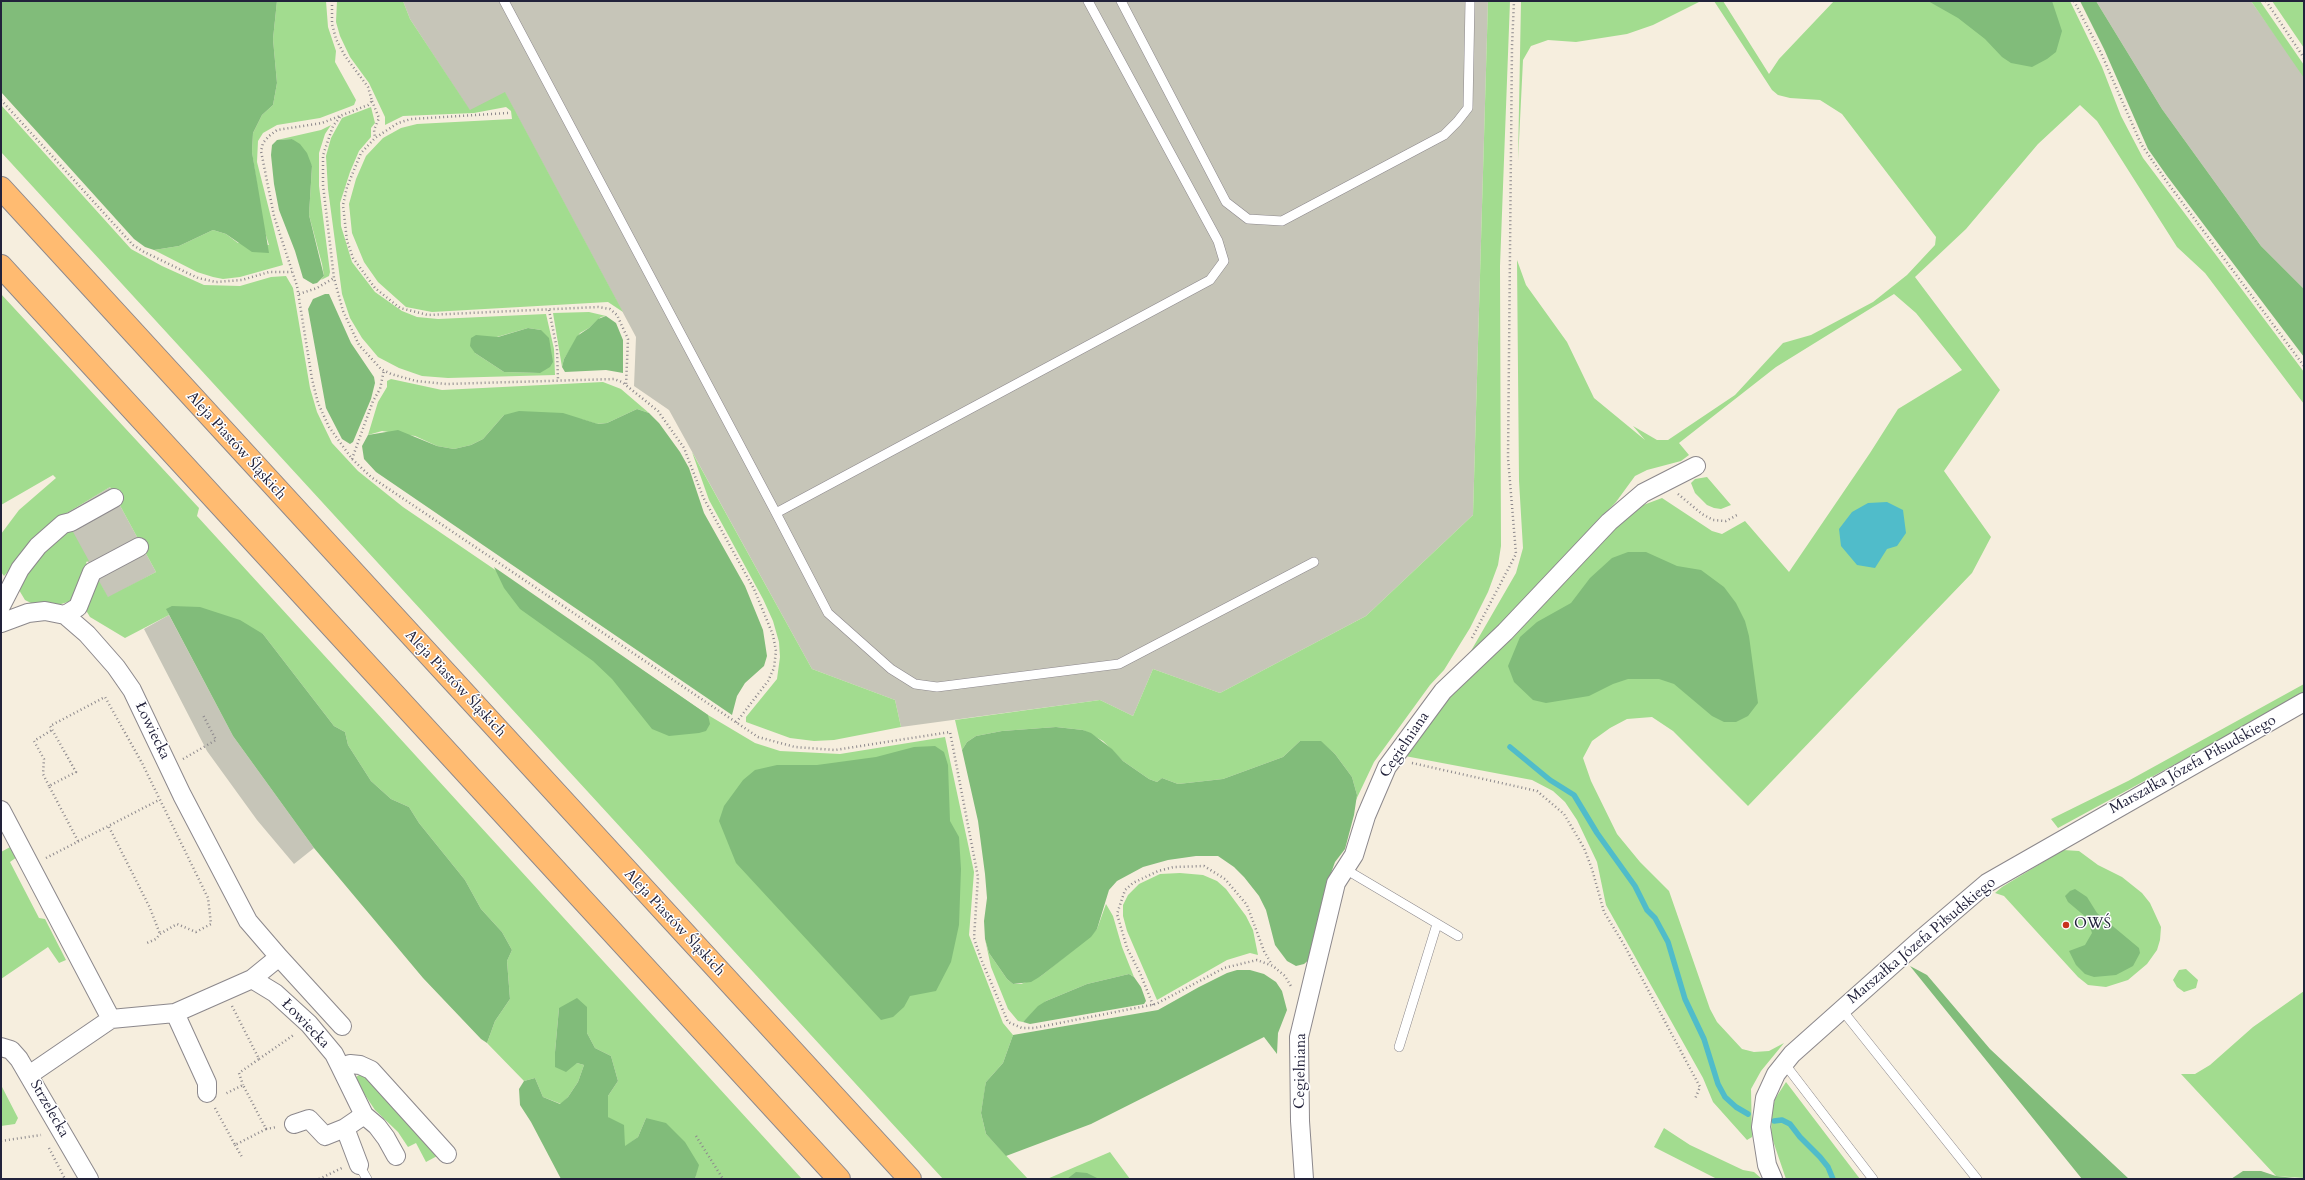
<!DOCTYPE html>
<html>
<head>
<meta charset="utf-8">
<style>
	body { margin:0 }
	#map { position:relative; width:2305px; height:1180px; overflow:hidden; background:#f6eede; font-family:Cardo,serif }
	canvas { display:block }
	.frame { position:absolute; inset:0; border:2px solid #22223b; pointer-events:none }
</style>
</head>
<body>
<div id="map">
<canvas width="2305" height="1180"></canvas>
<div class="frame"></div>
</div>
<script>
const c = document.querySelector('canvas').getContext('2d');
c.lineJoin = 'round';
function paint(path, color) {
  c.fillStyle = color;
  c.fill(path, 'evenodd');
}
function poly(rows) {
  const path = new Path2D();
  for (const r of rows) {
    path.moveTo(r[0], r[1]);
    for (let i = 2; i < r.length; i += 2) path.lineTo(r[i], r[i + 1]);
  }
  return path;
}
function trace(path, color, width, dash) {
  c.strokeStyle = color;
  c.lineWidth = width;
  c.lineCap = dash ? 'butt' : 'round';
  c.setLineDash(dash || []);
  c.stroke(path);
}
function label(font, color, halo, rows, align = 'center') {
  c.font = font + ' Cardo,serif';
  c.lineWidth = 3;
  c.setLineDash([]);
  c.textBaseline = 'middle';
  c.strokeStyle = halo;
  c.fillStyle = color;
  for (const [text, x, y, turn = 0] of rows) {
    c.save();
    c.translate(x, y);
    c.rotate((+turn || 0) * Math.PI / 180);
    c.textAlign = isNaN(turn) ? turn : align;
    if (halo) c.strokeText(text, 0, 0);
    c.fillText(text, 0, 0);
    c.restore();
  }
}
const industrial = poly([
	[403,1,1488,1,1473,515,1366,616,1220,693,1153,669,1133,716,1100,700,901,727,895,700,812,669,669,410,634,386,636,337,505,93,470,111,410,19],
	[2096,1,2251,1,2304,76,2304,289,2261,246,2162,109],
	[110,487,156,572,108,598,62,516],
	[169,615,233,736,314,848,294,864,257,820,207,751,144,629]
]);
const green = poly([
	[277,1,326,1,328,27,336,51,335,62,356,100,354,105,349,107,320,118,277,125,263,133,258,141,257,162,283,265,240,277,223,279,213,277,197,272,154,250,179,246,213,230,226,234,238,243,269,245,263,226,252,152,253,133,262,115,273,105,277,83,273,39],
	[337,1,403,1,410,19,470,110,505,92,623,312,608,302,432,312,406,307,378,282,364,262,352,233,349,204,356,179,366,156,383,138,401,128,417,124,512,119,511,111,506,107,474,113,403,116,385,125,385,117,369,83,350,57,340,36,336,22],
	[1488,1,1510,1,1500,266,1501,546,1498,565,1488,592,1470,628,1444,670,1430,685,1374,762,1355,802,1357,795,1352,777,1335,754,1320,741,1300,741,1283,757,1223,779,1178,784,1162,778,1157,782,1149,779,1123,761,1103,741,1083,730,1056,727,1002,731,976,736,967,742,962,750,955,720,1100,700,1133,716,1153,669,1220,693,1366,616,1473,515],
	[1521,1,1701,1,1653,25,1627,34,1576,42,1548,40,1531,46,1523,60,1518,161],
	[1714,1,1723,1,1769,74,1779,59,1834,1,2070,1,2102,67,2121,116,2143,158,2304,372,2304,404,2205,273,2177,247,2097,121,2080,105,2038,144,1966,229,1915,277,2000,390,1944,471,1991,537,1972,573,1748,806,1673,731,1652,717,1627,719,1610,728,1592,741,1583,758,1591,781,1617,834,1640,862,1669,891,1710,1009,1717,1022,1742,1049,1754,1052,1769,1051,1784,1043,1761,1071,1751,1089,1752,1137,1747,1140,1713,1102,1703,1078,1606,905,1597,862,1577,820,1565,802,1553,791,1532,780,1405,756,1454,691,1630,510,1662,498,1712,531,1722,534,1745,521,1789,572,1870,453,1898,409,1962,370,1916,313,1894,294,1776,367,1679,443,1689,455,1681,461,1647,470,1635,476,1616,502,1464,663,1516,573,1523,548,1519,481,1517,260,1526,285,1567,342,1594,398,1645,440,1633,426,1657,440,1668,440,1735,395,1783,343,1811,335,1873,302,1907,275,1935,245,1936,237,1842,114,1820,100,1790,98,1778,95,1772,90],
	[2251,1,2260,1,2304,65,2304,78],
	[2272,1,2304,1,2304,48],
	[1,105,131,249,162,266,204,285,240,286,271,277,286,276,293,288,310,388,317,412,332,443,358,471,403,507,708,715,755,743,780,751,840,754,945,737,974,872,969,935,1003,1023,1013,1035,1003,1063,986,1082,981,1113,986,1134,1028,1179,943,1179,1,152],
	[371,107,375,123,371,128,371,137,359,151,350,172,340,203,341,226,352,262,375,292,402,311,417,317,438,319,546,314,554,349,555,375,448,378,422,376,399,368,378,357,362,338,350,318,342,294,328,189,326,156,331,138,342,118],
	[528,328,541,330,540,373,504,372,475,353,497,337],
	[331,125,325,134,319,153,319,186,330,272,329,276,321,280,324,276,322,264,309,215,312,166,292,139,277,140,321,130],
	[1,294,199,508,197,516,802,1179,695,1179,698,1165,646,1118,638,1137,625,1147,608,1117,608,1096,618,1081,611,1056,595,1048,587,1033,587,1007,559,1008,555,1052,555,1067,577,1063,584,1065,578,1082,568,1097,561,1104,543,1097,535,1078,524,1081,487,1043,495,1021,510,999,507,961,512,950,502,932,481,909,465,880,419,823,409,807,391,799,371,781,348,745,345,732,334,726,263,634,167,609,169,615,125,638,90,617,84,607,94,584,99,581,108,597,156,572,110,487,62,516,31,546,4,576,1,572,1,534,19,510,56,478,53,475,1,505],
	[589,312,606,316,601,317,589,328,580,333,564,359,562,367,553,313],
	[391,379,442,390,603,382,621,389,649,413,637,409,607,423,597,424,581,419,504,415,483,439,471,445,454,449,437,446,415,436,382,431,368,435,378,402,387,387,387,381],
	[692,452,812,669,895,700,901,727,834,740,814,741,790,738,746,722,746,717,777,679,780,657,779,642,773,621,763,599,709,500],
	[1707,477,1731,505,1721,509,1714,508,1707,505,1695,493,1691,483,1695,479],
	[72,530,89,561,86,562,88,567,71,601,58,605,31,603,25,600,19,590,20,581,58,535],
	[2304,684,2304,694,2058,828,2051,819,2128,781],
	[12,846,17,857,10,862,39,918,45,919,66,960,59,963,48,947,1,979,1,852],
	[2063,850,2079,851,2098,865,2122,877,2142,893,2150,903,2161,927,2160,940,2157,950,2147,964,2128,980,2106,987,2088,985,2078,977,2004,896,1995,893,2002,887],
	[1180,873,1203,875,1217,881,1226,889,1246,916,1253,930,1258,955,1250,953,1227,960,1157,1000,1127,931,1123,916,1123,905,1128,895,1139,884,1160,874],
	[1106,904,1113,916,1122,947,1134,977,1129,974,1087,984,1046,1001,1023,1022,1018,1021,1008,1009,991,967,985,939,989,953,1007,979,1013,984,1021,984,1041,976,1083,942,1097,929],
	[2186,969,2198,980,2196,988,2184,992,2177,987,2173,980,2179,970],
	[2304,991,2304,1178,2276,1176,2181,1074,2195,1074,2210,1065,2253,1027],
	[359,1075,365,1075,439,1155,426,1162,416,1143,408,1147,398,1132,375,1110,357,1083,356,1077],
	[1786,1082,1860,1179,1786,1179,1771,1135,1772,1111,1775,1099],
	[1,1085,18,1118,15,1124,1,1126],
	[1664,1128,1690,1145,1743,1170,1754,1172,1762,1179,1717,1179,1654,1147],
	[1110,1152,1130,1179,1047,1179]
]);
const forest = poly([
	[1,1,277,1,273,39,277,83,273,105,262,115,253,133,252,152,269,253,252,252,226,234,213,230,179,246,154,250,145,247,134,239,1,92],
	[1928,1,2052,1,2062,31,2056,52,2047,59,2032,67,2011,63,2002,57,1985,39,1958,18],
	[2080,1,2096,1,2162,109,2261,246,2304,289,2304,357,2167,176,2148,149,2104,49],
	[292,139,300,144,307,153,312,166,309,215,324,276,317,283,313,284,303,278,295,251,279,210,274,184,271,155,272,145,277,140],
	[325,294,329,294,351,343,374,377,375,383,371,399,353,442,350,444,342,439,326,408,308,309,313,299],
	[606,316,616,323,623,340,623,373,606,370,565,372,562,367,564,359,577,336,589,328,598,319],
	[528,328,541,330,549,338,553,362,550,367,540,373,504,372,475,353,470,346,471,338,476,335,498,337],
	[637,409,649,413,659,423,680,452,689,468,704,513,745,586,763,630,767,656,764,666,745,683,737,696,732,715,376,472,364,459,362,446,368,435,398,430,437,446,454,449,471,445,483,439,504,415,519,411,563,413,598,424,607,423],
	[1628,552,1646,552,1677,566,1701,570,1724,587,1736,603,1745,621,1749,636,1758,703,1748,716,1736,722,1724,722,1712,716,1674,684,1659,679,1628,679,1613,684,1589,696,1546,703,1533,700,1514,682,1508,666,1520,637,1537,622,1571,603,1590,578,1612,558],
	[494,567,708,715,710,724,706,731,699,733,669,736,652,729,612,679,593,661,520,609,504,588],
	[172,606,200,607,240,620,263,634,334,726,345,732,348,745,371,781,391,799,409,807,419,823,465,880,481,909,502,932,512,950,507,961,510,999,495,1021,487,1043,481,1039,423,978,314,848,233,736,166,609],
	[1056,727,1083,730,1091,733,1112,749,1123,761,1149,779,1157,782,1162,778,1178,784,1223,779,1283,757,1300,741,1321,741,1335,754,1352,777,1357,795,1354,815,1345,849,1335,862,1330,876,1319,915,1311,958,1304,964,1296,966,1287,961,1275,945,1266,910,1259,896,1244,877,1234,867,1218,856,1196,856,1168,860,1143,867,1117,881,1109,890,1097,929,1091,937,1041,976,1031,982,1013,984,1007,979,989,953,985,939,984,921,987,898,985,874,978,821,962,750,967,742,976,736,1002,731],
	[935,746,944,752,948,765,950,821,959,837,961,869,959,925,951,962,936,991,910,996,904,1007,893,1017,881,1020,736,863,719,821,724,806,743,780,755,770,777,765,817,765,876,757,914,747],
	[2075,889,2087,897,2097,913,2139,948,2140,953,2133,966,2116,975,2094,977,2085,974,2076,965,2069,951,2085,945,2092,933,2087,918,2068,902,2065,896,2070,891],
	[1910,966,1927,975,1990,1049,2129,1179,2082,1179],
	[1237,970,1250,970,1264,974,1276,982,1282,991,1287,1010,1278,1033,1277,1054,1264,1037,1091,1124,1006,1156,986,1134,981,1113,985,1087,986,1082,1003,1063,1013,1035,1158,1010,1199,987,1227,973],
	[1129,974,1134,977,1141,987,1146,1001,1144,1004,1030,1024,1023,1022,1038,1006,1046,1001,1087,984],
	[577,998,587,1007,587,1033,595,1048,611,1056,618,1081,608,1096,608,1117,624,1125,625,1146,638,1137,646,1118,666,1123,685,1142,699,1165,695,1179,561,1179,531,1122,520,1105,519,1089,524,1081,535,1078,543,1097,560,1104,568,1097,578,1082,584,1065,577,1063,566,1072,555,1067,555,1052,559,1008],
	[2243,1171,2261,1171,2276,1176,2304,1179,2231,1179],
	[1076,1172,1087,1173,1099,1179,1067,1179]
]);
const water = poly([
	[1887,502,1903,510,1906,533,1897,546,1887,549,1875,568,1857,565,1841,546,1839,529,1852,512,1868,503]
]);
const stream = poly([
	[1510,747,1550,780,1574,795,1597,833,1635,886,1647,910,1655,918,1668,942,1685,999,1704,1039,1718,1084,1725,1097,1736,1107,1748,1114],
	[1774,1121,1782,1120,1790,1124,1800,1137,1820,1157,1828,1167,1833,1179]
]);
const path = poly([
	[332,1,332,24,336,39,345,56,368,87,372,101,368,105,322,123,277,130,269,136,263,143,261,151,274,216,297,286,312,379,318,403,329,427,352,459,371,477,758,737,795,747,835,750,950,732,978,877,974,938,981,959,1008,1022,1022,1028,1034,1028,1156,1004,1224,968,1257,960,1273,966,1285,976,1292,988],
	[2074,1,2101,53,2141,144,2167,182,2304,366],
	[2266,1,2304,58],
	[1,100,133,245,144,252,198,278,216,282,242,280,269,272,292,272],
	[372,101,379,118,374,130,375,138],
	[508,113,411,119,398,123,375,138,361,153,347,187,343,205,347,241,353,258,375,288,400,308,428,315,598,307,610,309,617,315,628,339,626,385],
	[340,117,333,126,323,155,323,185,334,278,343,311,359,345,381,369,391,374,416,381,446,384,614,379,622,382,658,411,684,448,703,497,754,589,773,635,776,651,774,668,768,681,735,724],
	[299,294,317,288,334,278],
	[549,310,557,349,558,380],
	[352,459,373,401,380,389,384,370],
	[1678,494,1702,514,1713,520,1726,521,1739,514],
	[1472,638,1516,554,1508,458,1512,46,1514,1],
	[183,759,216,740,203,715],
	[1412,763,1537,791,1564,814,1584,848,1592,869,1604,912,1623,943,1700,1087,1695,1099],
	[49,786,43,774,44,759,34,741,52,730],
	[109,827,150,908,160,934],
	[78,841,49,786,76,772,50,726,105,697,142,763,208,898,211,924,196,932,177,924,160,934,156,939,147,943],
	[46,858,159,800],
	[1153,1005,1140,973,1127,948,1117,914,1125,890,1133,883,1158,871,1174,867,1204,866,1225,879,1247,905,1264,951,1272,965],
	[232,1006,259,1059,239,1073,243,1085],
	[259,1059,295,1034],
	[215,1108,235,1145,266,1129,243,1085,225,1094],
	[266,1129,277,1127],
	[696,1136,723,1179],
	[1,1141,41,1135],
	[235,1145,242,1157],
	[49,1148,65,1179],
	[319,1179,342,1168]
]);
const service = poly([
	[504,1,776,513,1210,280,1224,261,1218,241,1088,1],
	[1121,1,1226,202,1248,219,1282,221,1444,135,1457,122,1468,108,1470,1],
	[776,513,828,613,891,669,915,684,937,687,1119,664,1314,562],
	[1345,869,1458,936],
	[1842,1010,1977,1179],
	[1399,1047,1437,924],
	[1784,1063,1873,1179],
	[359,1165,367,1179]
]);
const minor = poly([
	[1,606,20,569,38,546,63,524,71,522,114,498],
	[65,615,78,607,92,572,139,547],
	[1,623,28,613,45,611,65,615,87,634,116,667,132,690,182,795,248,921,279,957,252,979,175,1013,111,1019,1,810],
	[279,957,342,1026],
	[252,979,275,993,309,1024,334,1054,341,1068,350,1064,360,1065,371,1070,447,1154],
	[175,1013,207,1083,207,1093],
	[1,1047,11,1050,19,1059,89,1179],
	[341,1068,364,1115,377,1126,386,1138,396,1156],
	[29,1075,111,1019],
	[294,1124,309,1119,325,1136,345,1128],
	[359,1165,345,1128,364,1115],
	[1304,1179,1300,1121,1299,1037,1336,883,1354,855,1366,816,1387,767,1443,691,1505,632,1609,522,1643,493,1696,466],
	[1773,1179,1767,1165,1761,1127,1765,1098,1776,1074,1792,1054,1919,941,1987,883,2304,702]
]);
const motorway = poly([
	[1,188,910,1179],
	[1,266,839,1179]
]);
const markers = [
	[2066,925,4,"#c8321e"]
];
const streetNames = [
	["Aleja Piastów Śląskich",236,446,48],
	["Aleja Piastów Śląskich",455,684,47],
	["Łowiecka",152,731,64],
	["Cegielniana",1405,745,-56],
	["Marszałka Józefa Piłsudskiego",2193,765,-29],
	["Aleja Piastów Śląskich",674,923,47],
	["Marszałka Józefa Piłsudskiego",1922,941,-40],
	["Łowiecka",305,1024,46],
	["Cegielniana",1301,1071,-89],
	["Strzelecka",49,1109,60]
];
const poiNames = [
	["OWŚ",2074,925]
];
paint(industrial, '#c6c5b8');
paint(green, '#a2dc8f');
paint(forest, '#81bc7a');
paint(water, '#50bcca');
trace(stream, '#50bcca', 5.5);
trace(service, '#8c888c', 10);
trace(minor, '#8c888c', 20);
trace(motorway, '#8c888c', 24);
trace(path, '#8c888c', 2.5, [1, 3]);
trace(service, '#fff', 9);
trace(minor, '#fff', 18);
trace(motorway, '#ffbb71', 22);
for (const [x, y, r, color] of markers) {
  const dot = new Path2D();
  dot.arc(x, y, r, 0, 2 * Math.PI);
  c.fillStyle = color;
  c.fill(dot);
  trace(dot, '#fff', 1.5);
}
label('15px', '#22223b', '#fff', streetNames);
label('15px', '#22223b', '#fff', poiNames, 'left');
</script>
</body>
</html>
